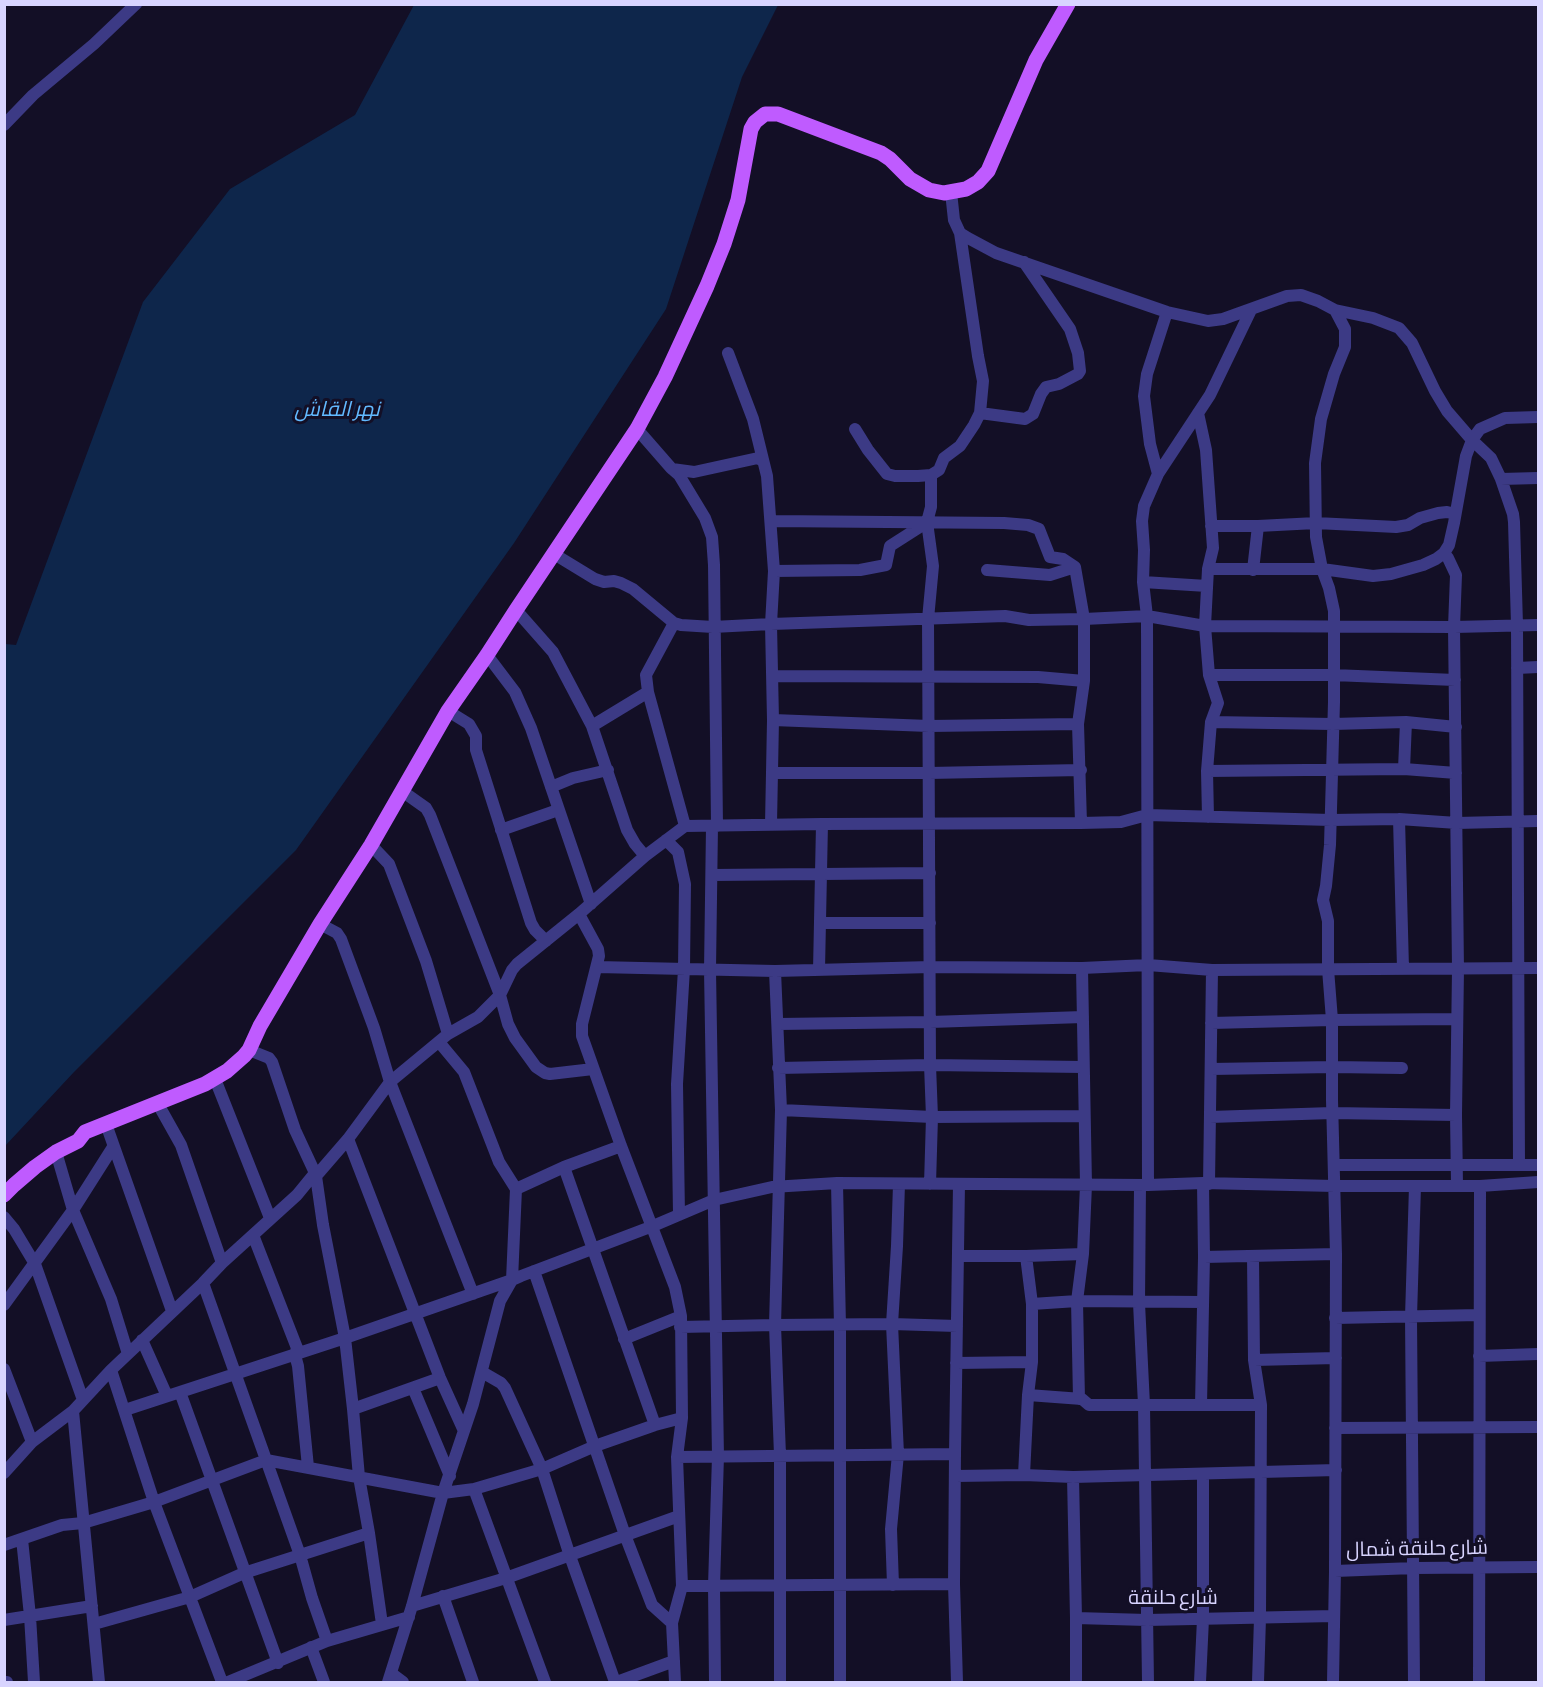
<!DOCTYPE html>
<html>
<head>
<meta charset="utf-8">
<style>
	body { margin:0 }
	#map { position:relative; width:1543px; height:1687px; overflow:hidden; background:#130f26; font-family:"Sofia Sans Condensed",sans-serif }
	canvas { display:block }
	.frame { position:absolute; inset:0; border:6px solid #d8d4ff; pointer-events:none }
</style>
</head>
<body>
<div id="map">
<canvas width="1543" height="1687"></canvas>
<div class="frame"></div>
</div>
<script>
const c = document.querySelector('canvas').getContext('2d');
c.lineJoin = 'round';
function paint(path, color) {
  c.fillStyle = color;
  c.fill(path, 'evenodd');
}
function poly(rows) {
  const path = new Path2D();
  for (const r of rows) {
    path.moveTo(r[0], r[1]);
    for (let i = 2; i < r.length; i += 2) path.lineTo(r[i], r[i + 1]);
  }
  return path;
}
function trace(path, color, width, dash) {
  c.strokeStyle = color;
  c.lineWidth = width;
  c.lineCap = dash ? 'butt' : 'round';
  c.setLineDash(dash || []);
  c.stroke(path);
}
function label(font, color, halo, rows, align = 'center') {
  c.font = font + ' "Sofia Sans Condensed",Cairo,sans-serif';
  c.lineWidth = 6;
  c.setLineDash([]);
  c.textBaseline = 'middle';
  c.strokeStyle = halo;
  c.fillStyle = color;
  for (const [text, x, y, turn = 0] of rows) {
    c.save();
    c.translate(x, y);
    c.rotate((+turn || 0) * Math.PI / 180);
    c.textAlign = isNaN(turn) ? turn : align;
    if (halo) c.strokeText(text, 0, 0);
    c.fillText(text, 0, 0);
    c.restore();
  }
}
const water = poly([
	[414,5,778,5,742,77,666,309,514,543,296,850,74,1072,5,1146,5,644,16,645,143,302,230,189,355,115]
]);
const minor = poly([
	[4,125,33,95,94,44,136,4],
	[951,192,954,220,960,233,968,238,996,253,1167,312,1208,321,1223,319,1287,296,1301,295,1318,301,1335,310,1345,329,1345,347,1334,374,1321,419,1315,463,1316,537,1322,569,1329,588,1334,611,1334,702,1330,845,1326,886,1323,900,1328,921,1328,969,1332,1020,1332,1100,1336,1254,1335,1571],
	[1335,310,1373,318,1399,328,1412,343,1435,391,1447,411,1472,440,1491,458,1501,479,1513,514,1514,522,1517,625,1519,1165],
	[728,353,753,419,767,476,774,571,771,624,773,720,771,824],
	[980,413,1025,419,1033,414,1041,394,1046,387,1059,384,1078,374,1080,371,1078,353,1070,329,1024,262],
	[1198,413,1206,450,1213,548,1208,569,1205,626,1209,675,1218,703,1211,722,1207,771,1208,817],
	[637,429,671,468,679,475,705,518,712,537,714,565,717,826],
	[855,429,868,450,887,474,895,476,918,476,931,475,939,470,944,458,960,446,974,425,980,413,983,381,978,356,960,233],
	[672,469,694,472,758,458,763,461],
	[1158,474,1150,444,1144,396,1147,374,1167,312],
	[1501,479,1538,478],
	[771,521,1004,523,1028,525,1039,529,1050,557,1063,559,1075,567,1084,619,1084,681,1078,724,1081,823],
	[1211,526,1258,526,1316,523,1396,527,1408,525,1420,518,1438,513,1447,512,1455,514],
	[1444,553,1448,558,1456,575,1454,627,1458,969,1456,1115,1457,1185],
	[554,554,595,579,604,582,614,581,621,583,633,589,674,623,681,625,713,627,771,624,1005,616,1029,620,1084,619,1147,616,1205,626,1454,627,1538,625],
	[1208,569,1322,569,1373,576,1391,574,1423,565,1436,559,1444,553,1449,545,1454,523,1466,456,1472,440,1480,429,1505,418,1538,417],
	[987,570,1050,575,1075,567],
	[1253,570,1258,526],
	[774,571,860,570,886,565,890,546,926,523],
	[1143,582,1207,586],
	[516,610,553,652,592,726,627,830,635,844,645,856],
	[674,623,646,675,648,692,685,826],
	[487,655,515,692,531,728,591,904],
	[1517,668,1538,667],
	[1209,675,1333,675,1455,680],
	[773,676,1038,677,1084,681],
	[448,711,469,724,476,736,476,750,531,923,535,930,546,941],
	[773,720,929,726,1078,724],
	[1211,722,1333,724,1406,722,1456,727],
	[592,726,648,692],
	[1404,769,1406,722],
	[1207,771,1404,769,1456,773],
	[772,773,929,773,1081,770],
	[551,787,573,778,608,770],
	[402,791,426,808,430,815,500,995,508,1024,515,1038,536,1067,545,1073,550,1074,593,1069],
	[1399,819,1403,968],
	[712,826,710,970,718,1456,714,1586,715,1682],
	[501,830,558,810],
	[666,840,678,852,685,884,684,969,677,1084,679,1215],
	[371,845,389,864,426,961,448,1034],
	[712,875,930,873],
	[579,914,598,949,599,956,582,1024,582,1036,621,1146,675,1287,681,1316,682,1418,677,1457,682,1586,672,1623,675,1682],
	[821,923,930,923],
	[320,924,337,933,341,939,374,1028,390,1082,473,1294],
	[597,967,775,971,931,967,1082,968,1148,965,1212,970,1538,968],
	[819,970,822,824],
	[775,971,781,1110,775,1325,780,1455,780,1682],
	[1211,1023,1332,1020,1457,1019],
	[778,1024,930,1022,1083,1017],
	[439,1042,464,1072,499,1162,516,1189],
	[249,1050,269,1058,272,1062,295,1130,315,1173],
	[778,1068,930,1065,1083,1067],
	[1211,1069,1333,1067,1402,1068],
	[215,1079,270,1218],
	[158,1104,181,1145,222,1263],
	[781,1110,932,1117,1084,1116],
	[1210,1117,1332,1113,1456,1115],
	[106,1124,172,1311],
	[348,1139,440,1378,464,1431],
	[56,1152,73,1210,111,1299,128,1354],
	[1334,1165,1538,1165],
	[564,1167,655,1425],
	[316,1176,323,1225,345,1338,353,1409,359,1477,369,1533,382,1624],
	[837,1183,840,1326,840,1682],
	[930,1184,932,1117,930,1065,928,619,933,566,927,522,931,507,931,475],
	[1209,1184,1212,970],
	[1140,1185,1139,1303,1144,1405,1148,1682],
	[1148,1185,1147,616,1143,582,1144,550,1142,521,1144,506,1158,474,1210,395,1251,310],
	[4,1217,14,1229,35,1264,83,1400],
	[253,1235,297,1348,295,1355,298,1366,308,1467],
	[958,1256,1026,1256,1083,1254],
	[1253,1256,1254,1360,1261,1405,1260,1618,1258,1682],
	[1204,1257,1336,1254],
	[534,1271,625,1535,652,1605,672,1623],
	[203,1283,300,1555,312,1598,327,1641],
	[1032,1304,1077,1301,1203,1302],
	[4,1305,73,1210,113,1147],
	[1335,1318,1479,1315],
	[680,1327,775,1325,892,1324,957,1326],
	[624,1339,681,1316],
	[142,1340,167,1396],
	[1479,1356,1538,1354],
	[1254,1360,1336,1358],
	[956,1363,1032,1362],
	[4,1369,32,1442],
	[111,1370,154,1502,222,1682],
	[482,1372,501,1383,505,1388,542,1469,570,1556,615,1682],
	[413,1388,450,1476],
	[180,1392,278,1663],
	[1028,1395,1082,1399,1089,1405,1261,1405],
	[1079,1399,1077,1301,1083,1254,1086,1185,1082,968],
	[1201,1405,1204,1257,1203,1183],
	[353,1409,440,1378],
	[125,1410,345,1338,512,1280,516,1189,564,1167,621,1146],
	[73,1411,99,1682],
	[1335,1428,1538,1427],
	[677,1457,955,1454],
	[4,1473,32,1442,73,1411,111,1370,203,1283,222,1263,297,1195,315,1173,316,1176,348,1139,390,1082,448,1034,478,1017,500,995,512,970,517,964,579,914,645,856,685,826,822,824,1081,823,1121,822,1147,815,1331,820,1399,819,1457,823,1538,821],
	[1024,1475,1028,1395,1032,1362,1032,1304,1026,1256],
	[955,1476,1024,1475,1073,1477,1336,1470],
	[1073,1477,1076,1618],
	[474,1489,545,1682],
	[22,1539,30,1616,34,1682],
	[4,1545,62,1525,83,1523,154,1502,266,1460,443,1493,474,1489,542,1469,595,1446,655,1425,682,1418],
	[893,1585,891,1529,898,1454,892,1324,897,1246,899,1184],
	[682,1586,954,1584],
	[443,1596,473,1682],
	[412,1606,506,1578,679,1516],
	[4,1620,92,1606],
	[94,1624,190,1597,244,1573,369,1533],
	[311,1647,324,1682],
	[391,1673,403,1682],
	[4,1682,7,1682],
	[228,1682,327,1641,409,1617],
	[388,1682,412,1606,443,1493,473,1404,500,1301,512,1280,521,1276,653,1226,714,1200,772,1187,837,1183,1148,1185,1203,1183,1335,1186,1480,1186,1538,1182],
	[617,1682,674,1661],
	[957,1682,954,1584,955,1454,959,1184],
	[1076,1682,1076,1618,1147,1620,1334,1616],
	[1200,1682,1203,1619,1203,1474],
	[1333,1682,1335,1571,1414,1568,1538,1567],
	[1414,1682,1411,1317,1415,1186],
	[1479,1682,1480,1186]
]);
const major = poly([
	[4,1195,14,1185,35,1167,56,1152,78,1141,85,1132,205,1084,227,1071,244,1056,249,1050,260,1026,320,924,371,845,448,711,487,655,516,610,637,429,665,377,707,286,724,244,738,200,751,129,755,122,765,114,778,114,881,153,890,159,910,179,929,190,944,193,966,189,978,182,988,171,1036,60,1068,4]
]);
const streetNames = [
	["شارع حلنقة شمال",1417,1550,-1],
	["شارع حلنقة",1173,1599]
];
const waterNames = [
	["نهر القاش",337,411]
];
paint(water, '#0e264b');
trace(minor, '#3c3a85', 12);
trace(major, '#bf5bff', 15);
label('20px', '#d8d4ff', '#130f26', streetNames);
label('italic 21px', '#62b9ff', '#130f26', waterNames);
</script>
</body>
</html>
